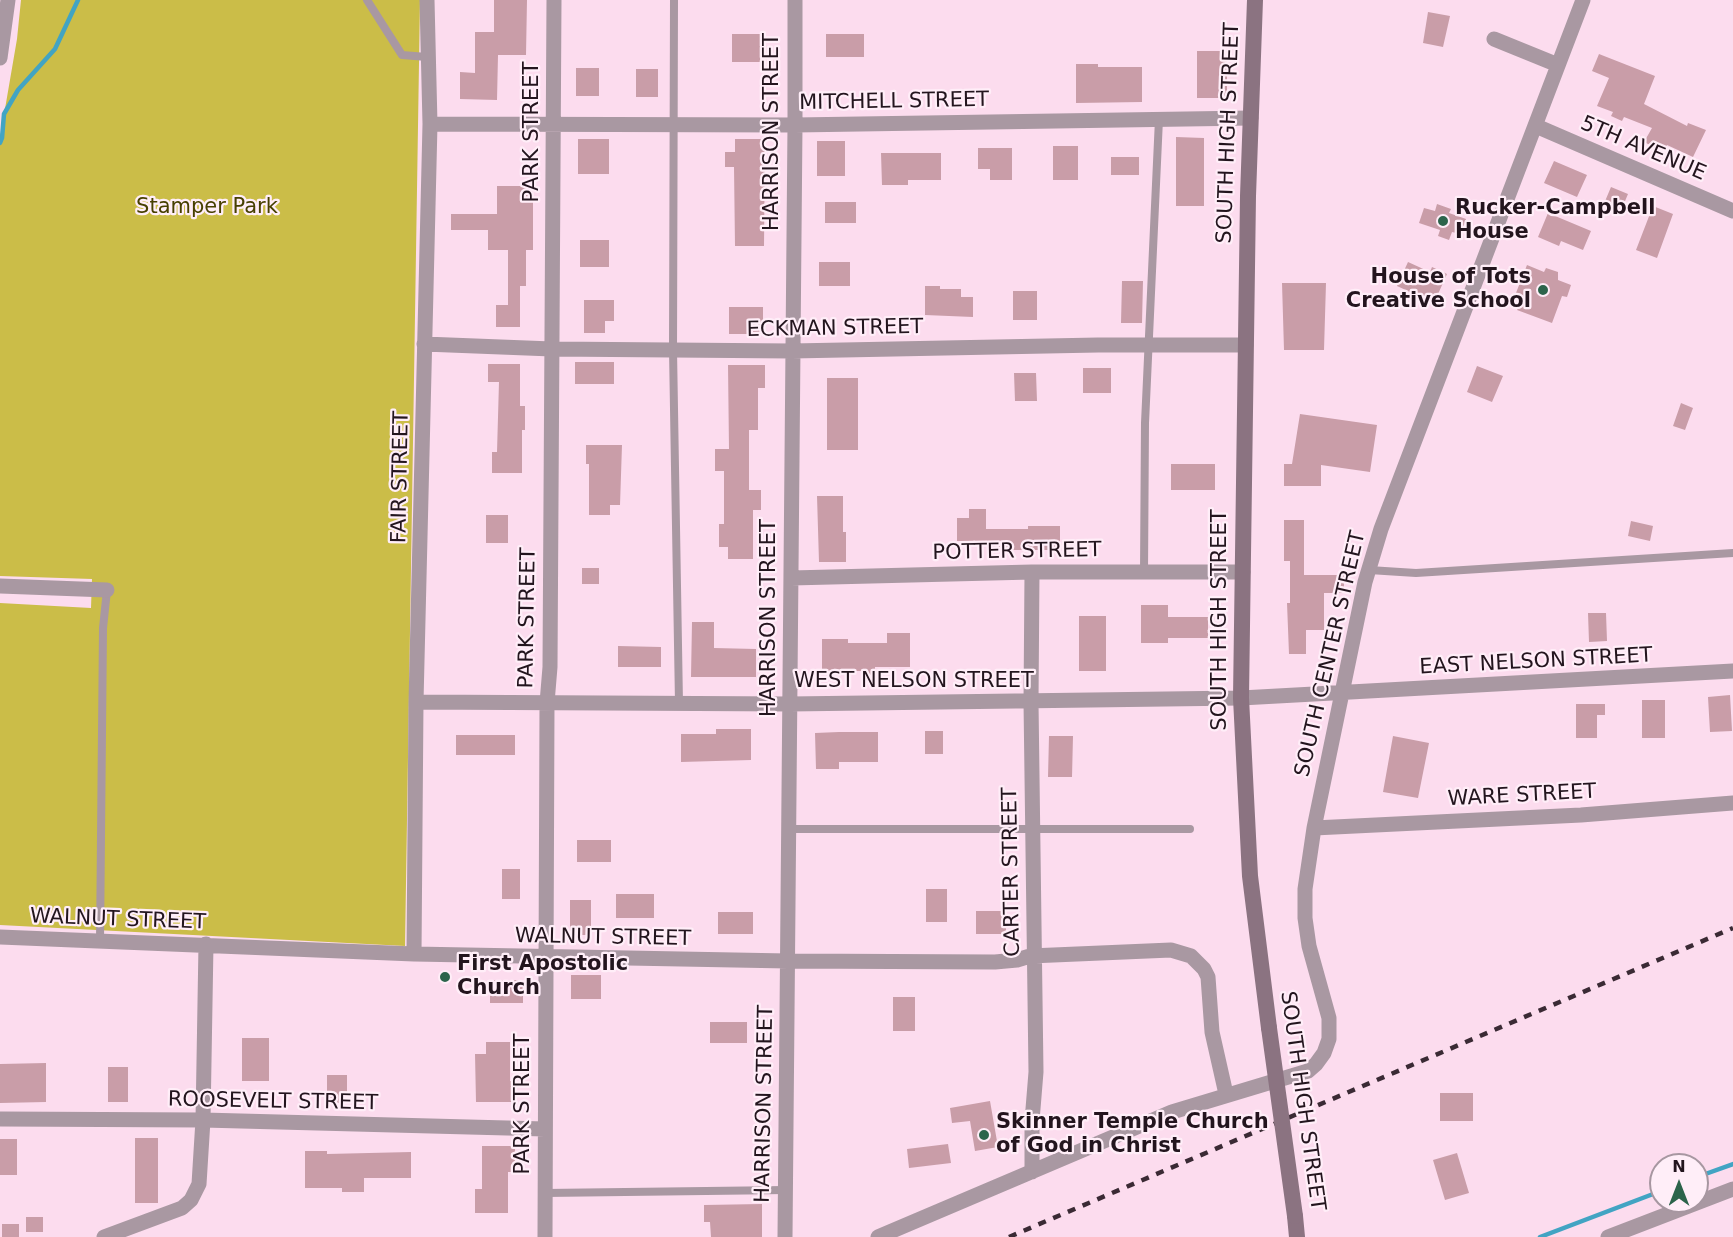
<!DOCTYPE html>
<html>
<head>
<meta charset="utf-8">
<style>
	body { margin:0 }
	#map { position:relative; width:1733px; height:1237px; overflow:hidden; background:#fcdcee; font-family:"DejaVu Sans",sans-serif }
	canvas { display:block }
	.north { position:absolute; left:1649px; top:1153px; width:60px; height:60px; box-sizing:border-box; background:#ffeef8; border:2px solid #a797a1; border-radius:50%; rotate:0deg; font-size:16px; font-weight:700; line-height:24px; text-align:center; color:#23151e }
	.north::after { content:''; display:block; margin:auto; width:21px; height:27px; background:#2c644b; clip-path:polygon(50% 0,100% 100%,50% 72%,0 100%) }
</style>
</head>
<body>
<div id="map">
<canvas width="1733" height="1237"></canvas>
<div class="north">N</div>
</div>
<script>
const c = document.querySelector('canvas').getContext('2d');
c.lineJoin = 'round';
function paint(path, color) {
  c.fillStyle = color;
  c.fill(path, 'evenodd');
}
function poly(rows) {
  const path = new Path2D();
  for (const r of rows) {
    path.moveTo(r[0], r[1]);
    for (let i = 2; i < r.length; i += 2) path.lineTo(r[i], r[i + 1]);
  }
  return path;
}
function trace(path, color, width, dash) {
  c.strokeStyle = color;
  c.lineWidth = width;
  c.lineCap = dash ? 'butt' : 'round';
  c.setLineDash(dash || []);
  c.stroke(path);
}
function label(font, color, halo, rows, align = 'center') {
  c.font = font + ' "DejaVu Sans",sans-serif';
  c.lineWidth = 4.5;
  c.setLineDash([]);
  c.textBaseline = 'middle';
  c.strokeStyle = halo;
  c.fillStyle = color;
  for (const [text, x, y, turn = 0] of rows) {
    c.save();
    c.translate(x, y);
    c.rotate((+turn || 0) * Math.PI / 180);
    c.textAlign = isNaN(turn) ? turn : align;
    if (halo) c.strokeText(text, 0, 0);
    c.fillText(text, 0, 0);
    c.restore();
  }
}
const green = poly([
	[21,0,420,0,405,946,0,925,0,603,91,608,92,579,0,576,0,138,17,39]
]);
const stream = poly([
	[0,143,2,138,4,114,18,90,55,49,78,0],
	[1697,1177,1733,1164],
	[1540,1237,1661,1191]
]);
const building = poly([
	[494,0,527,0,526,55,498,55,497,100,460,99,460,72,475,73,475,32,494,32],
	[1428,12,1450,16,1443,47,1423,43],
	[732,34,765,34,765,62,732,62],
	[826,34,864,34,864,57,826,57],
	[1197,51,1227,51,1227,98,1197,98],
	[1599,54,1655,76,1644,104,1687,126,1688,123,1706,130,1693,157,1667,145,1664,152,1644,142,1652,128,1624,117,1622,121,1611,116,1613,112,1597,106,1609,78,1592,71],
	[1076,64,1098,64,1098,67,1142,67,1142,102,1076,103],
	[576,68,599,68,599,96,576,96],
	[636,69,658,69,658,97,636,97],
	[1176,137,1204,138,1204,206,1176,206],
	[578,139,609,139,609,174,578,174],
	[735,139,765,139,764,246,735,246,734,167,725,167,725,152,735,152],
	[817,141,845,141,845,176,817,176],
	[1053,146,1078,146,1078,180,1053,180],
	[978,148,1012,148,1012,180,990,180,990,169,978,169],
	[881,153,941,153,941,180,908,180,908,185,882,185],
	[1111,157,1139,157,1139,175,1111,175],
	[1554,161,1587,175,1577,197,1544,183],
	[497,186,533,186,533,250,526,250,526,286,520,286,520,327,496,327,496,305,508,305,508,250,488,250,488,230,451,230,451,214,497,214],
	[1611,187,1628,194,1620,213,1603,206],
	[825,202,856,202,856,223,825,223],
	[1437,204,1451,209,1449,213,1466,219,1461,234,1452,232,1449,240,1438,236,1440,230,1419,223,1424,208,1435,211],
	[1653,206,1673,214,1657,258,1636,250],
	[1548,213,1591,231,1583,250,1561,241,1559,246,1538,237],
	[580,240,609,240,609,267,580,267],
	[819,262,850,262,850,286,819,286],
	[1408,262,1430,272,1432,267,1447,274,1434,303,1397,286],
	[1527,265,1544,272,1546,268,1558,272,1558,280,1571,285,1567,297,1562,296,1552,323,1517,310,1521,301,1514,298],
	[1122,281,1143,281,1142,323,1121,323],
	[1282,283,1326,283,1324,350,1284,350],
	[925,286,940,286,940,289,961,289,961,297,973,297,973,317,925,315],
	[1013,291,1037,291,1037,320,1013,320],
	[584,300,614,300,614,321,605,321,605,333,584,333],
	[729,307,763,307,763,334,729,334],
	[575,362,614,362,614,384,575,384],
	[488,364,520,364,520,406,525,406,525,430,522,430,522,473,492,473,492,452,497,452,499,382,488,382],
	[728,365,765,365,765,388,758,388,758,430,749,430,749,490,761,490,761,510,753,510,753,559,728,559,728,547,719,547,719,524,724,524,724,471,715,471,715,449,729,449],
	[1477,366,1503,376,1492,402,1467,392],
	[1083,368,1111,368,1111,393,1083,393],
	[1014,373,1036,373,1037,401,1015,401],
	[827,378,858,378,858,450,827,450],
	[1681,403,1693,408,1685,430,1673,426],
	[1300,414,1377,425,1370,472,1321,465,1321,486,1284,486,1284,464,1292,464],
	[586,445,622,445,620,505,610,505,610,515,589,515,589,464,586,464],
	[1171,464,1215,464,1215,490,1171,490],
	[817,496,843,496,843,532,846,532,846,562,819,562],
	[969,509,986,509,986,529,1028,529,1028,526,1060,526,1060,550,993,550,993,541,957,541,957,518,969,518],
	[486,515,508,515,508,543,486,543],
	[1284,520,1304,520,1304,575,1344,575,1344,593,1324,593,1324,630,1306,630,1306,654,1289,654,1287,603,1290,603,1290,561,1284,561],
	[1631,521,1653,526,1650,541,1628,536],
	[582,568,599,568,599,584,582,584],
	[1141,605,1168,605,1168,617,1208,617,1208,638,1168,638,1168,643,1141,643],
	[1588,613,1606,613,1607,641,1589,642],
	[1079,616,1106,616,1106,671,1079,671],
	[692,622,714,622,714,648,756,649,756,677,691,677],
	[887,633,910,633,910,667,875,667,875,675,861,675,861,671,822,671,822,639,848,639,848,643,887,643],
	[618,646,661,647,661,667,618,667],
	[1730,695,1732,731,1710,732,1708,697],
	[1642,700,1665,700,1665,738,1642,738],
	[1576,704,1605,704,1605,715,1597,715,1597,738,1576,738],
	[716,729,751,729,751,760,681,762,681,734,716,734],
	[925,731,943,731,943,754,925,754],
	[839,732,878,732,878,762,839,762,839,769,816,769,815,733],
	[456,735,515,735,515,755,456,755],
	[1049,736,1073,736,1072,777,1048,777],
	[1393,736,1429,743,1418,798,1383,792],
	[577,840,611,840,611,862,577,862],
	[502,869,520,869,520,899,502,899],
	[926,889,947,889,947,922,926,922],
	[616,894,654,894,654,918,616,918],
	[570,900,591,900,591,935,570,935],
	[976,911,1006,911,1006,934,976,934],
	[718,912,753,912,753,934,718,934],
	[571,975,601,975,601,999,571,999],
	[490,980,523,980,523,1003,490,1003],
	[893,997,915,997,915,1031,893,1031],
	[710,1022,747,1022,747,1043,710,1043],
	[242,1038,269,1038,269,1081,242,1081],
	[486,1042,510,1042,510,1081,513,1081,513,1102,476,1102,475,1054,486,1054],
	[46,1063,46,1102,0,1103,0,1064],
	[108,1067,128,1067,128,1102,108,1102],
	[327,1075,347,1075,347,1103,327,1103],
	[1440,1093,1473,1093,1473,1121,1440,1121],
	[990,1101,998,1147,975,1151,970,1121,952,1123,950,1108],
	[135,1138,158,1138,158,1203,135,1203],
	[0,1139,17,1139,17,1175,0,1175],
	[948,1144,951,1163,909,1168,907,1149],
	[482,1146,515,1146,515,1172,508,1172,508,1213,475,1213,475,1189,482,1189],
	[305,1151,327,1151,327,1154,411,1152,411,1178,364,1178,364,1192,342,1192,342,1188,305,1188],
	[1457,1153,1469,1193,1445,1200,1433,1160],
	[762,1204,762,1237,711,1237,710,1222,704,1222,704,1205],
	[26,1217,43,1217,43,1232,26,1232],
	[2,1224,19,1224,19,1237,2,1237]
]);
const service = poly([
	[367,0,402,55,427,57],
	[674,0,673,350,679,703],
	[1369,570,1416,573,1733,553],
	[1144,572,1145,423,1159,119],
	[789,829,1190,829],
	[100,941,103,628,107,590],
	[545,1193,786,1190]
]);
const minor = poly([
	[1494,39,1558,65],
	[0,58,8,0],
	[430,124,795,125,1251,118],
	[1536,126,1733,211],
	[424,344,552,349,792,351,1098,345,1246,345],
	[1032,572,1031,702,1036,1072,1032,1121,1032,1172],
	[791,578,1032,572,1243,572],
	[0,586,107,590],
	[416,702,790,704,1241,698,1733,671],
	[1314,828,1581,815,1733,803],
	[0,937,414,954,788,961,995,962,1017,960,1030,956,1171,950,1191,956,1204,969,1208,977,1212,1032,1226,1094],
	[414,954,416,702,430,124,427,0],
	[0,1119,203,1120,545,1129],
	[104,1237,182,1208,191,1200,199,1184,203,1120,206,944],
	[545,1237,547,703,550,667,554,0],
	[785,1237,795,125,795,0],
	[878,1237,1172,1112,1308,1071,1316,1064,1324,1053,1329,1039,1329,1018,1309,946,1305,918,1305,889,1314,828,1365,582,1381,529,1583,0],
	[1608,1237,1733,1189]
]);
const secondary = poly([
	[1255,0,1248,196,1241,698,1250,876,1269,1028],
	[1295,1216,1297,1237]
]);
const rail = poly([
	[1009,1237,1733,928]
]);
const secondaryBridge = poly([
	[1269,1028,1295,1216]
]);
const markers = [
	[1443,221,6,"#2c644b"],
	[1543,290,6,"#2c644b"],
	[445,977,6,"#2c644b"],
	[984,1135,6,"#2c644b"]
];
const streetNames = [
	["MITCHELL STREET",894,102,-1],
	["PARK STREET",533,132,-90],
	["HARRISON STREET",773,132,-90],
	["SOUTH HIGH STREET",1229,133,-88],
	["5TH AVENUE",1643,149,23],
	["ECKMAN STREET",835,329,-1],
	["FAIR STREET",401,477,-89],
	["POTTER STREET",1017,552,-1],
	["PARK STREET",528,618,-89],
	["HARRISON STREET",770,618,-90],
	["SOUTH HIGH STREET",1221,620,-90],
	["SOUTH CENTER STREET",1331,654,-77],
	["EAST NELSON STREET",1536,662,-3],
	["WEST NELSON STREET",914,682],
	["WARE STREET",1522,796,-3],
	["CARTER STREET",1012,872,-91],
	["WALNUT STREET",118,920,2],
	["WALNUT STREET",603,938,1],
	["SOUTH HIGH STREET",1302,1101,82],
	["ROOSEVELT STREET",273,1102,1],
	["PARK STREET",524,1104,-90],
	["HARRISON STREET",765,1104,-89]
];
const parkNames = [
	["Stamper Park",207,208]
];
const poiNames = [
	["Rucker-Campbell",1455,209],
	["House",1455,233],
	["House of Tots",1531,278,"right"],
	["Creative School",1531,302,"right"],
	["First Apostolic",457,965],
	["Church",457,989],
	["Skinner Temple Church",996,1123],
	["of God in Christ",996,1147]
];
paint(green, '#cbbd48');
trace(stream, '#42a4c3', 4.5);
paint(building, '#c99da8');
trace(service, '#a998a2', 8);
trace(minor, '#a998a2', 15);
trace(secondary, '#8b7381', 16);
trace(rail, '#3a2a34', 4.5, [8, 8]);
trace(secondaryBridge, '#8b7381', 16);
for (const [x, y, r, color] of markers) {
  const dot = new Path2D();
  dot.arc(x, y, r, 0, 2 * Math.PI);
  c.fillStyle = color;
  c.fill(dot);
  trace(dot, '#ffeef8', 2);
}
label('21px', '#23151e', '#ffeef8', streetNames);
label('21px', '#474000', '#ffeef8', parkNames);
label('bold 21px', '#23151e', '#ffeef8', poiNames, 'left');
</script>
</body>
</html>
